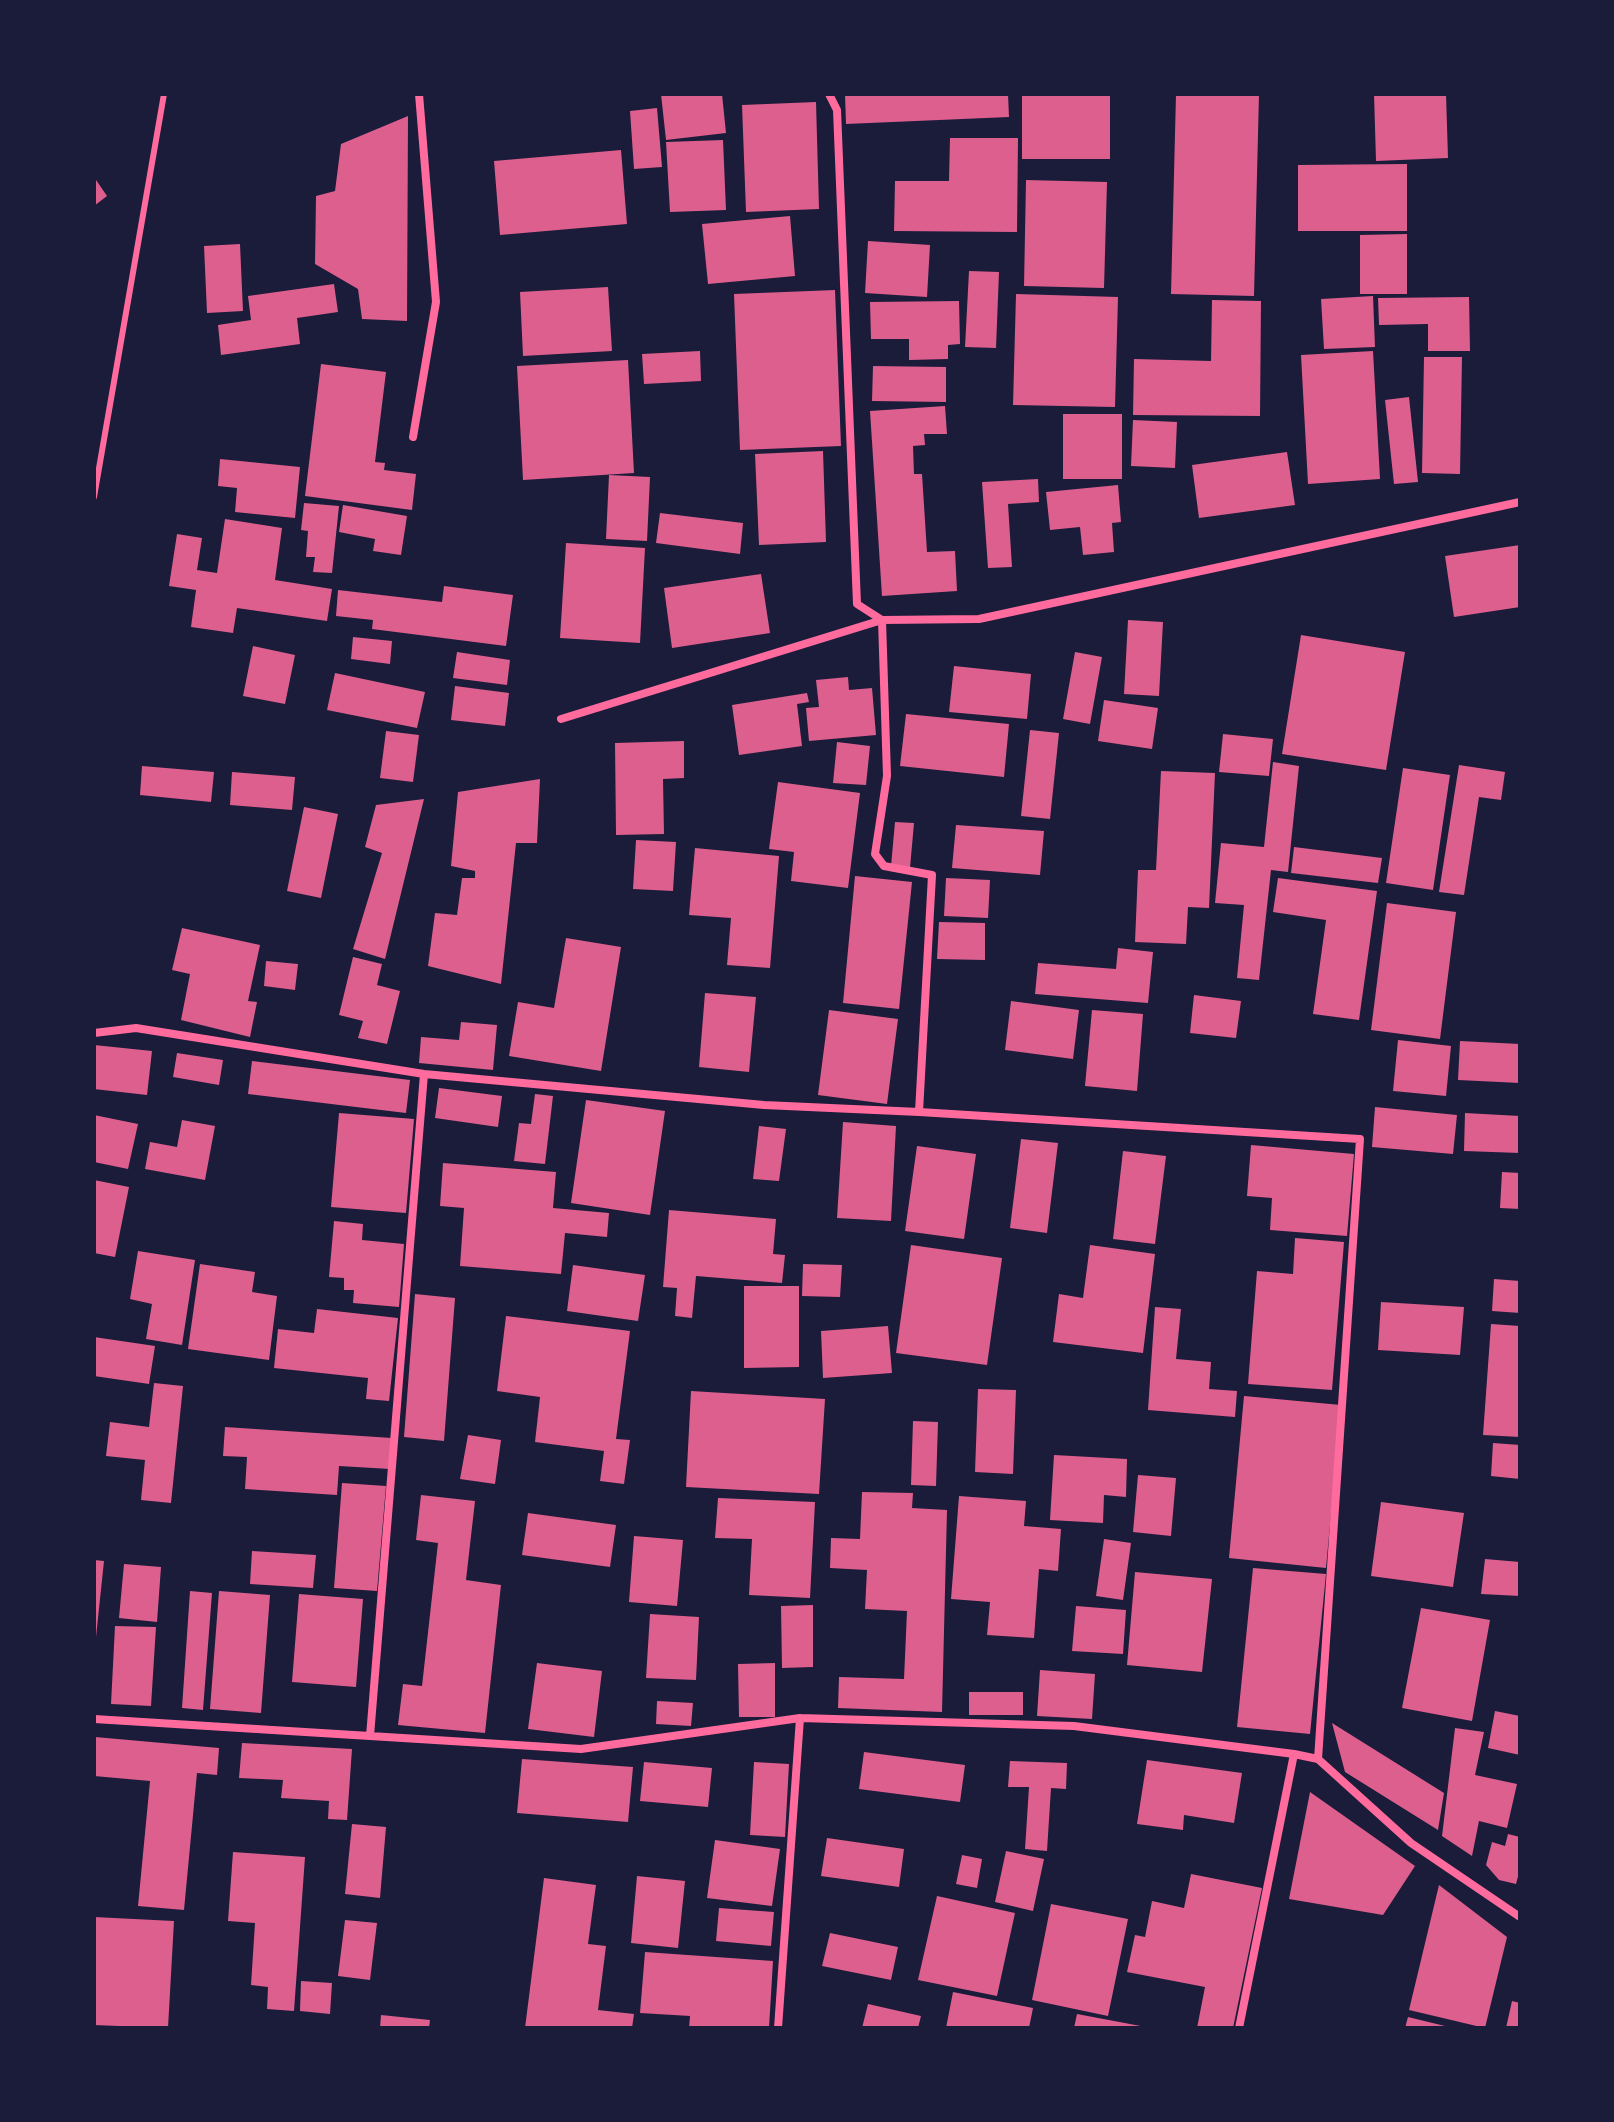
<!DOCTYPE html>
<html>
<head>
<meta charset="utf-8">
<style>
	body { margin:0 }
	#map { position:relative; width:1614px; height:2122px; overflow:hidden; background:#1b1b3a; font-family:Signika,sans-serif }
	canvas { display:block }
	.frame { position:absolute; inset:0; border:96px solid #1b1b3a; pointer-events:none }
</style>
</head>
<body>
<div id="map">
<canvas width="1614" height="2122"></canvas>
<div class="frame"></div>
</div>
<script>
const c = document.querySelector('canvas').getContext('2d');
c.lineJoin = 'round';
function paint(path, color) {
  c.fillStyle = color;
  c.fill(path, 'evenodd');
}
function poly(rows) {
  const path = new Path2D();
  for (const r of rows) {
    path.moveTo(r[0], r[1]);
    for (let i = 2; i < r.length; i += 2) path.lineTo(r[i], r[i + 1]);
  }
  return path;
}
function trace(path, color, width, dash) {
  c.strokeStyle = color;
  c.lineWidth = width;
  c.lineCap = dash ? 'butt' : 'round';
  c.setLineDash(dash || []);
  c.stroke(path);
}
const building = poly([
	[661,94,722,94,726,133,666,140],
	[845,94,1008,94,1009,117,846,124],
	[1022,94,1110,94,1110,159,1022,159],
	[1176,94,1259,94,1254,296,1171,294],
	[1374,94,1446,94,1448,158,1376,161],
	[816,102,819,209,746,212,742,105],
	[657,108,662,167,634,169,630,111],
	[408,116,407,321,362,319,358,289,315,264,316,196,335,191,341,144],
	[950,138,1018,138,1017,232,894,231,895,181,949,181],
	[723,140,726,210,670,212,666,142],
	[621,150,627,224,500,235,494,161],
	[1407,164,1407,231,1298,231,1298,165],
	[94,177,107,196,94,206],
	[1026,180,1107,182,1104,288,1024,286],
	[790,216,795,276,708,284,702,224],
	[1407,234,1407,294,1360,294,1360,235],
	[868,241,930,245,927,297,865,293],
	[240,244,243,311,207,313,204,246],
	[969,271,999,272,996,348,965,347],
	[334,284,338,312,297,318,300,344,221,355,218,325,251,320,248,296],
	[608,287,612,351,523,356,520,292],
	[835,290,841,446,740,450,734,294],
	[1016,294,1118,297,1115,407,1013,405],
	[1373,296,1375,347,1324,349,1321,299],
	[1469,297,1470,351,1428,351,1428,324,1379,325,1378,298],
	[1212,300,1261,301,1260,416,1133,415,1134,359,1211,361],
	[959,301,960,344,948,345,948,359,909,360,909,339,871,339,870,302],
	[700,351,701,381,644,384,642,354],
	[1373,351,1380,479,1308,484,1301,355],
	[1424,357,1462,357,1460,474,1422,473],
	[628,360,634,473,523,480,517,366],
	[321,364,386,372,375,462,385,463,384,470,416,474,412,510,305,496],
	[873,366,946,367,946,402,872,401],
	[1409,397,1418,482,1394,484,1385,400],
	[945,406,947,434,924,434,925,445,913,446,914,474,922,474,927,552,955,551,957,591,882,596,870,411],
	[1063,414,1122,414,1122,479,1063,479],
	[1133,420,1177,422,1175,468,1131,466],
	[823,451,826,542,759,545,755,454],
	[1287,452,1295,505,1199,518,1192,465],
	[220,459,300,467,295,518,235,512,237,488,218,486],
	[609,475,650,477,647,541,606,539],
	[1038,479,1039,502,1008,504,1012,567,988,568,982,482],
	[1118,485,1121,522,1112,523,1114,552,1083,555,1080,527,1050,530,1046,492],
	[304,503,339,506,332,573,313,572,315,557,306,557,308,531,301,530],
	[343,505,407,516,401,555,373,551,375,539,339,532],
	[660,513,743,523,740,554,656,543],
	[225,519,282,528,275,580,332,589,327,621,237,608,233,633,191,627,196,590,169,586,177,534,202,538,197,570,217,573],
	[566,543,645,548,640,643,560,638],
	[1520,545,1520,607,1454,617,1445,556],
	[761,574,770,633,672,648,664,588],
	[444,586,513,595,506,646,372,629,373,620,336,616,338,590,442,602],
	[1128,620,1163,622,1159,696,1124,694],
	[1301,635,1405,652,1386,770,1282,754],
	[353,637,392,641,390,664,351,659],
	[253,646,295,655,285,704,243,696],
	[457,652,510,660,507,685,453,678],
	[1075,652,1102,657,1090,724,1063,719],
	[954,666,1031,674,1027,719,949,712],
	[335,673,425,692,417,728,327,710],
	[848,677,849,690,872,688,876,735,809,741,806,708,819,707,816,680],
	[455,686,509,693,505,726,451,720],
	[807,693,809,702,797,704,802,746,739,755,732,705],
	[1104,700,1158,708,1152,749,1098,741],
	[906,714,1009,724,1004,777,900,766],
	[1030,730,1059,733,1050,819,1021,816],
	[386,731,419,735,413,782,380,778],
	[1223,734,1273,739,1269,776,1219,772],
	[684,741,684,778,663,779,664,834,616,835,615,743],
	[837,742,870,746,866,785,833,783],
	[1273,762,1299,766,1288,872,1271,870,1259,980,1237,978,1244,905,1215,903,1221,843,1264,847],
	[1459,765,1505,772,1501,800,1479,797,1464,895,1439,892],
	[142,766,214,772,211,802,140,795],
	[1403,768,1450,775,1433,890,1386,883],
	[1161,771,1215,773,1209,908,1188,907,1186,944,1135,942,1138,870,1156,870],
	[232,772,295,777,292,810,230,805],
	[540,779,537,843,516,843,501,984,428,966,435,913,457,915,462,878,475,878,475,871,451,866,458,792],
	[778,782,860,793,848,888,791,881,794,852,769,849],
	[424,799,385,959,353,949,382,853,365,847,376,805],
	[304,807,338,814,321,898,287,891],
	[895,822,914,823,910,868,891,866],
	[956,825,1044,831,1040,875,952,868],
	[636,840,676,842,673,891,633,889],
	[1294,847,1382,858,1378,883,1291,873],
	[695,848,779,856,770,968,727,965,731,918,689,915],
	[855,876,912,882,899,1009,843,1003],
	[946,878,990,880,988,918,944,916],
	[1278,878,1377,891,1359,1020,1313,1014,1326,920,1273,912],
	[1387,903,1456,912,1440,1039,1371,1030],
	[939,922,985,923,985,960,937,959],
	[182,928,260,945,248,1001,257,1002,250,1037,181,1020,190,974,172,970],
	[566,938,621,947,601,1071,509,1056,518,1002,554,1008],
	[1118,948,1153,952,1148,1003,1035,994,1038,963,1116,969],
	[353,957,382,964,377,985,400,991,387,1044,358,1038,363,1021,339,1015],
	[266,961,298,964,295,990,264,986],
	[705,993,756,997,749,1072,699,1067],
	[1194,995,1241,1001,1236,1038,1190,1033],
	[1011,1001,1079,1010,1073,1059,1005,1050],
	[829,1010,898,1019,887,1104,818,1095],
	[1092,1010,1143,1014,1137,1091,1085,1086],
	[461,1022,497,1025,493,1070,419,1063,421,1037,459,1040],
	[1398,1040,1451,1046,1446,1096,1393,1091],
	[1460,1041,1520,1044,1520,1083,1458,1080],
	[94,1045,152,1051,147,1095,94,1089],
	[177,1053,223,1060,219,1085,173,1077],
	[252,1061,410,1080,406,1113,248,1094],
	[439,1088,502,1096,498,1127,435,1118],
	[535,1094,553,1096,545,1164,514,1161,519,1123,531,1124],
	[586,1100,665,1111,650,1215,571,1203],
	[1375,1107,1457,1115,1453,1154,1372,1147],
	[339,1113,414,1119,406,1213,331,1207],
	[1465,1113,1520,1116,1520,1153,1464,1151],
	[94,1115,138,1124,128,1169,94,1162],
	[182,1120,215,1126,205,1180,145,1169,150,1142,177,1147],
	[843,1122,896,1126,891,1221,837,1218],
	[759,1126,786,1129,779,1181,753,1179],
	[1021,1139,1058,1143,1047,1233,1010,1228],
	[1251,1145,1354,1154,1347,1236,1270,1230,1272,1198,1247,1196],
	[917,1146,976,1154,964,1239,905,1231],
	[1123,1151,1166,1156,1155,1244,1113,1239],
	[443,1163,556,1172,553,1208,609,1213,607,1237,565,1233,561,1274,460,1266,464,1208,440,1206],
	[1502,1172,1520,1173,1520,1209,1500,1208],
	[94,1180,129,1187,115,1257,94,1253],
	[669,1210,776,1219,773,1254,785,1255,782,1283,696,1276,692,1318,675,1316,677,1288,663,1287],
	[334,1221,363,1224,362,1240,404,1244,399,1307,353,1303,354,1290,344,1290,344,1278,329,1277],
	[1295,1238,1344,1242,1332,1390,1248,1384,1257,1271,1293,1274],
	[911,1245,1002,1258,987,1365,896,1353],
	[1090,1245,1155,1254,1143,1353,1053,1342,1059,1294,1083,1298],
	[138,1251,195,1260,182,1345,146,1339,152,1304,130,1299],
	[200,1264,255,1272,252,1292,277,1296,269,1360,188,1349],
	[803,1264,842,1265,840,1297,802,1296],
	[573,1265,645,1275,638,1321,567,1311],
	[1494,1279,1520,1281,1520,1313,1492,1311],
	[744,1286,799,1286,799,1367,744,1368],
	[415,1294,455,1298,444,1441,404,1437],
	[1381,1302,1464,1307,1460,1355,1378,1350],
	[1155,1307,1181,1309,1176,1359,1211,1362,1209,1389,1237,1391,1235,1417,1148,1410],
	[317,1309,398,1318,389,1401,366,1399,368,1378,274,1368,278,1329,314,1333],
	[506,1316,630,1331,616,1439,630,1440,624,1484,600,1481,604,1451,535,1442,540,1397,497,1391],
	[1491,1324,1520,1326,1520,1437,1483,1435],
	[888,1326,892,1373,823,1378,821,1331],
	[94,1337,155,1346,149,1384,94,1376],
	[154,1383,183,1386,171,1503,141,1500,145,1460,106,1456,110,1422,149,1427],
	[978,1389,1016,1390,1013,1474,975,1472],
	[691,1391,825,1399,819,1494,686,1487],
	[1244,1396,1341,1405,1326,1568,1229,1558],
	[913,1421,938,1422,936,1486,911,1485],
	[225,1427,392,1438,390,1469,339,1466,337,1495,245,1489,247,1457,223,1456],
	[468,1435,501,1440,495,1484,460,1479],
	[1493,1443,1520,1445,1520,1479,1491,1476],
	[1054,1455,1127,1459,1126,1497,1104,1495,1103,1523,1050,1520],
	[1138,1475,1176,1478,1171,1536,1133,1532],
	[342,1483,386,1486,377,1591,334,1588],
	[862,1492,913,1493,912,1508,947,1510,942,1712,838,1708,839,1677,904,1679,907,1611,865,1609,867,1570,830,1568,831,1538,860,1539],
	[421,1495,475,1501,466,1580,501,1585,485,1733,398,1725,403,1684,422,1686,438,1543,416,1540],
	[959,1496,1026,1501,1024,1526,1061,1529,1058,1571,1039,1569,1034,1638,987,1635,990,1602,951,1599],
	[718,1498,815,1502,810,1598,749,1595,752,1539,715,1538],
	[1381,1502,1464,1513,1453,1587,1371,1576],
	[528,1513,616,1525,610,1567,522,1555],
	[634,1536,683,1540,677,1606,629,1602],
	[1104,1539,1131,1543,1123,1600,1096,1596],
	[252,1551,316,1555,313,1588,250,1584],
	[1485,1559,1520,1562,1520,1596,1481,1594],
	[94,1560,104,1561,96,1637,94,1636],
	[124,1564,161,1567,157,1622,119,1618],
	[1253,1568,1326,1574,1310,1734,1237,1727],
	[1135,1572,1212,1579,1202,1672,1127,1665],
	[190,1591,212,1593,203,1710,182,1708],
	[219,1591,270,1595,261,1713,210,1709],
	[299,1594,363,1599,356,1687,292,1682],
	[813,1605,813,1667,782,1668,781,1606],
	[1076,1606,1126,1610,1123,1654,1072,1651],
	[1421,1608,1490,1620,1472,1721,1402,1708],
	[650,1614,699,1617,696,1680,646,1678],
	[115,1626,156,1627,151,1706,111,1704],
	[537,1663,602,1671,594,1737,528,1729],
	[775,1663,775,1717,739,1717,738,1664],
	[1040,1670,1095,1674,1092,1719,1037,1716],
	[969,1692,1023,1692,1023,1715,969,1715],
	[657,1701,693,1703,691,1726,656,1724],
	[1495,1711,1520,1716,1520,1755,1488,1748],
	[1332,1723,1444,1793,1438,1830,1345,1772],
	[1455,1728,1484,1732,1475,1775,1517,1784,1507,1828,1479,1821,1472,1856,1442,1836],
	[95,1737,219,1748,217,1775,197,1773,184,1910,138,1906,150,1781,94,1776],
	[242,1743,352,1749,347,1820,328,1819,329,1801,281,1798,283,1780,239,1778],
	[864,1752,965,1765,960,1802,859,1789],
	[522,1759,633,1767,628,1822,517,1813],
	[1147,1760,1242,1773,1234,1823,1184,1815,1183,1830,1137,1824],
	[1010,1761,1067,1763,1066,1789,1051,1788,1047,1851,1025,1849,1029,1787,1008,1787],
	[644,1762,712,1768,708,1807,640,1801],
	[754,1762,789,1764,785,1837,750,1835],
	[1310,1792,1415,1866,1383,1915,1289,1899],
	[352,1824,386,1827,380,1898,345,1894],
	[1508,1834,1520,1837,1520,1869,1516,1884,1499,1880,1486,1865,1492,1842,1505,1846],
	[827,1838,904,1849,899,1887,821,1876],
	[715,1840,780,1849,772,1906,707,1898],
	[1006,1851,1044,1859,1033,1911,995,1902],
	[233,1852,305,1857,294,2011,267,2009,268,1987,251,1985,255,1923,228,1921],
	[962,1855,982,1859,977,1888,956,1884],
	[1191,1874,1262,1888,1233,2028,1197,2028,1205,1987,1127,1972,1135,1935,1145,1937,1152,1901,1184,1908],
	[637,1876,685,1881,678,1948,631,1943],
	[544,1878,596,1885,588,1944,606,1946,598,2010,634,2014,632,2028,525,2028],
	[1439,1885,1507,1937,1485,2028,1409,2010],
	[937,1896,1015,1913,997,1996,918,1980],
	[1051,1904,1128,1919,1108,2016,1032,2000],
	[719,1908,774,1912,771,1946,716,1941],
	[94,1917,174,1921,168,2028,94,2025],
	[345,1920,377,1923,370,1980,338,1976],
	[830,1933,898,1947,891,1980,822,1966],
	[645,1952,773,1961,769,2028,689,2028,690,2016,640,2013],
	[301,1981,332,1983,330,2014,300,2011],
	[953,1992,1033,2008,1029,2028,946,2028],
	[1512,2001,1520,2003,1520,2028,1506,2028],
	[868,2004,921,2016,918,2028,862,2028],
	[1077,2014,1146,2027,1146,2028,1074,2028],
	[381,2015,430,2020,429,2028,380,2028],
	[1408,2017,1449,2027,1448,2028,1405,2028]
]);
const service = poly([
	[94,497,164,94]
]);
const minor = poly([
	[829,94,837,110,857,604,882,620,979,619,1520,502],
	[413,437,436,302,419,94],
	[561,719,882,620,887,776,875,854,884,866,932,875,919,1112],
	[94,1033,136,1028,424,1074,764,1105,919,1112,1360,1139,1318,1759],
	[94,1719,581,1749,800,1718,1074,1726,1294,1754,1318,1759,1411,1843,1520,1917],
	[370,1736,424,1074],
	[778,2028,800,1718],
	[1239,2028,1294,1754]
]);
paint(building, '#dd5f8e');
trace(service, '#ff6b9d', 6);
trace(minor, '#ff6b9d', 8);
</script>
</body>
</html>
